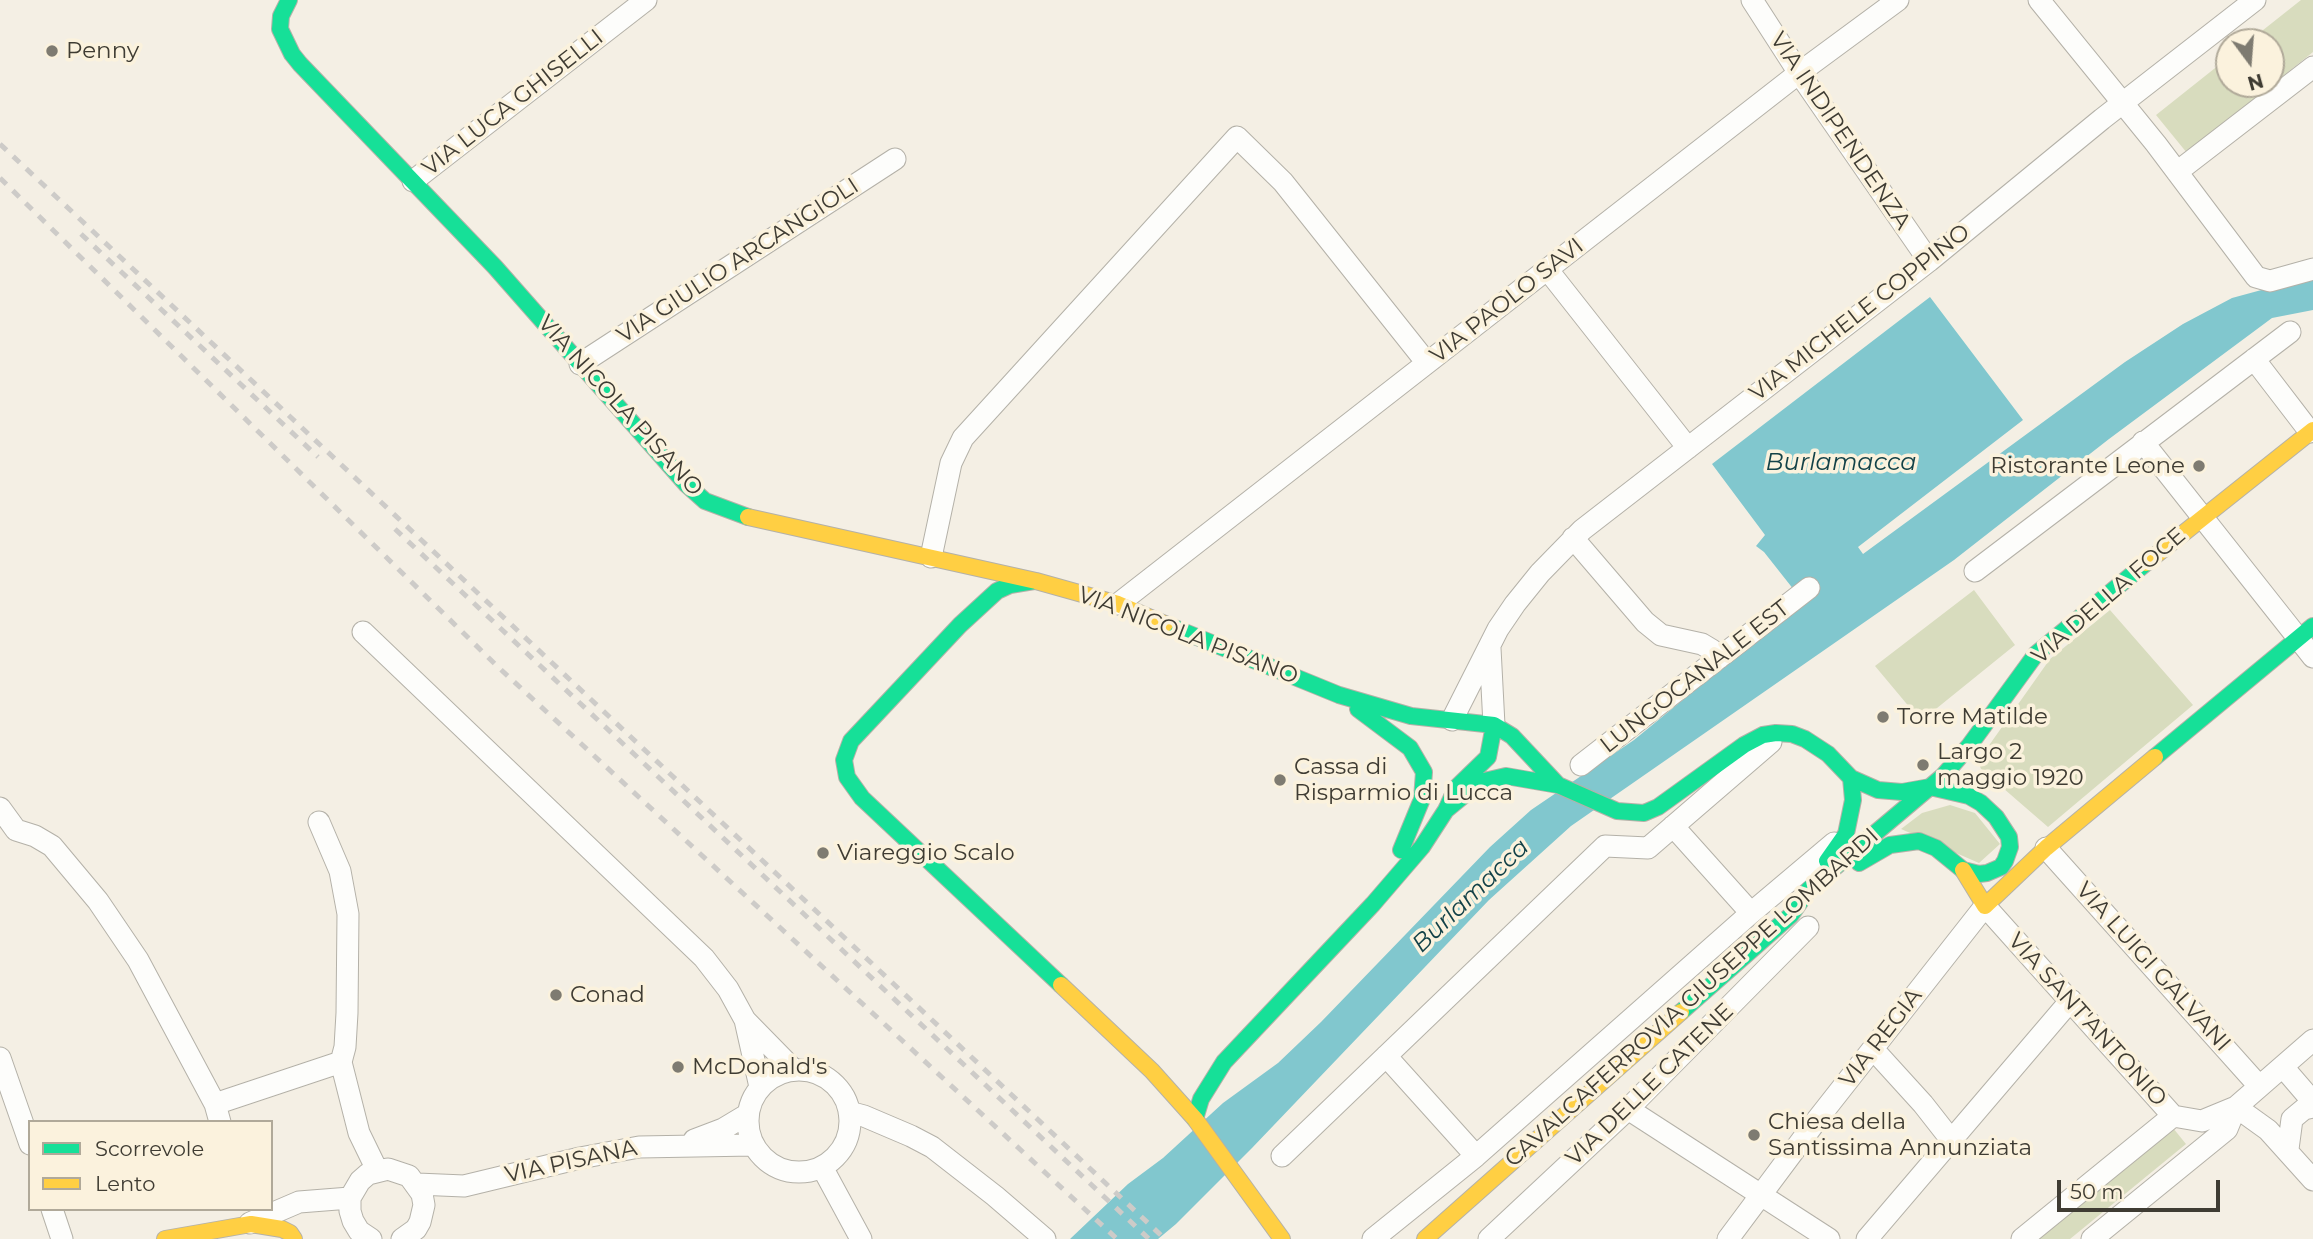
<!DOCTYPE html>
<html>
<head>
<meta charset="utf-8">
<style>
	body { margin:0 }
	#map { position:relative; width:2313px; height:1239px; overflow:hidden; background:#f4efe4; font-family:Montserrat,sans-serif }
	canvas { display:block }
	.legend { position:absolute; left:28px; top:1120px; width:245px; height:91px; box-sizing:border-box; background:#fbf2dd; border:2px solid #b0a999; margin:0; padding:9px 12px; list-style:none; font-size:21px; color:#3f3c33 }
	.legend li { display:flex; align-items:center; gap:14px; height:35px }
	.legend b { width:35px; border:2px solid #b0a999 }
	.north { position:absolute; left:2215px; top:28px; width:70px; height:70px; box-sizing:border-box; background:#fbf2dd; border:2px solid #b0a999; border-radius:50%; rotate:164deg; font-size:19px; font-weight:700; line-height:28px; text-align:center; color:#3f3c33 }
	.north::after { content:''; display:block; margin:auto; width:24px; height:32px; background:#7e7b71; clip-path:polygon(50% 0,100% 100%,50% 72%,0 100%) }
	.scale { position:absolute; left:2057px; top:1180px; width:163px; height:32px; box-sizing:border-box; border:4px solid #3f3c33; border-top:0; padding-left:9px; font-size:21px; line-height:24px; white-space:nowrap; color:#3f3c33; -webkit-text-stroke:5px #fbf2dd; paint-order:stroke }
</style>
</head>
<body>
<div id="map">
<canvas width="2313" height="1239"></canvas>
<ul class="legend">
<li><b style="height:9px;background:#16e098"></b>Scorrevole</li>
<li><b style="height:9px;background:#ffcf43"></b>Lento</li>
</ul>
<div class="north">N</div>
<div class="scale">50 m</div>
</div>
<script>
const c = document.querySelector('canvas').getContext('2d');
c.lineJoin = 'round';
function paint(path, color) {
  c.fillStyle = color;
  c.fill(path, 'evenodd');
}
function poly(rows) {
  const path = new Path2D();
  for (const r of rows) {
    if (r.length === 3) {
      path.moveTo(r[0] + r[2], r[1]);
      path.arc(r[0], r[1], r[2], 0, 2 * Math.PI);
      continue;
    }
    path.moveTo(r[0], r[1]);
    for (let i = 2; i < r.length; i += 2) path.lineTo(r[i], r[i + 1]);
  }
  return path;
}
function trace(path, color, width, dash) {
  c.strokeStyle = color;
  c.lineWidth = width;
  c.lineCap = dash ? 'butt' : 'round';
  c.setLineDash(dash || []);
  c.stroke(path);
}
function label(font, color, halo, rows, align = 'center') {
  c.font = font + ' Montserrat,sans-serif';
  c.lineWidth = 7;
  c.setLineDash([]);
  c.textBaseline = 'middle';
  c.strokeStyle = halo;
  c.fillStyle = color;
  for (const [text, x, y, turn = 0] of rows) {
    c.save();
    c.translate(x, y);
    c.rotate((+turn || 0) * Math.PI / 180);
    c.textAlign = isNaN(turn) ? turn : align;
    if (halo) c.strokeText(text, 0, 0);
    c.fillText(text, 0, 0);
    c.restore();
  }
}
const green = poly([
	[2301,0,2313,0,2313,52,2187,153,2156,115,2229,57,2229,84,2271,84,2271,42,2248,42],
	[1974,590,2015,645,1921,721,1875,666],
	[2110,610,2193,705,2048,827,1981,769,1978,761,2050,659],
	[1950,805,1975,813,2000,844,1979,863,1901,829,1922,813],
	[2173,1128,2186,1144,2070,1239,2039,1239]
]);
const water = poly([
	[2313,276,2313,310,2272,318,2109,439,1954,560,1571,826,1489,900,1252,1148,1176,1224,1158,1239,1070,1239,1128,1184,1163,1158,1223,1103,1278,1063,1321,1022,1490,847,1531,810,1634,740,1729,662,1794,590,1764,552,1756,546,1765,535,1712,464,1930,297,2023,420,1858,547,1863,554,2125,362,2183,324,2232,298]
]);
const street = poly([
	[1752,0,1799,73,1929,261],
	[2039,0,2156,144,2256,277,2270,281,2313,269],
	[2177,172,2313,67],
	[413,181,646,0],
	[1547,269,1688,448],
	[2254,359,2310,432],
	[580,364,895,159],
	[2143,442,2313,657],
	[1573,538,1645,622,1661,635,1702,644,1712,650,1719,658],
	[931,557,951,463,963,438,1237,137,1283,182,1427,363],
	[1975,571,2290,332],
	[1118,604,1799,73,1898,0],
	[363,632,704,958,728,989,745,1020,794,1070],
	[1490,648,1494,725],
	[1452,720,1498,629,1515,604,1540,573,1582,530,1929,261,2102,119,2255,0],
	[1581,765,1809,588],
	[0,808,16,830],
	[319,822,340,871,348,914,347,1013,345,1047,341,1062,359,1133,377,1170],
	[1673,826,1751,913],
	[16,830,35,836,52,846,98,901,138,960,215,1104,220,1122],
	[2046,848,2259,1086],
	[745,1020,760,1087],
	[1873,1049,1923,1104,1952,1141],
	[1386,1056,1476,1156],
	[0,1058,30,1144],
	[2283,1067,2313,1102],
	[799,1121,51],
	[215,1104,341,1062],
	[1628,1109,1829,1239],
	[849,1112,864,1116,911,1136,932,1147,995,1196,1045,1239],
	[694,1140,723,1129,748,1114],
	[2288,1149,2292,1119,2304,1109,2313,1107],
	[1282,1156,1605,846,1648,848,1771,742],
	[822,1167,861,1239],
	[417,1184,464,1186,580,1158,639,1147,753,1145],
	[52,1209,62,1239],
	[250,1223,299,1202,350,1198],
	[371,1239,359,1231,353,1221,350,1211,350,1198,360,1181,368,1174,388,1169,409,1176,422,1194,424,1205,420,1222,416,1229,402,1239],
	[1373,1239,1476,1156,1751,913,1834,843],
	[1489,1239,1628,1109,1808,927],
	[1728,1239,1816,1121,1985,906,2173,1116,2202,1121,2236,1107,2268,1130,2313,1180],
	[1867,1239,2071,1000],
	[2022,1239,2173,1116],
	[2092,1239,2227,1129,2236,1107,2313,1040]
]);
const fast = poly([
	[289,0,281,16,280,29,292,54,300,64,495,267,686,484,705,501,748,517],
	[1034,581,1010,585,997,591,960,625,851,741,844,760,847,777,862,798,1061,985],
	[1165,624,1339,695,1411,716,1494,725,1512,736,1558,785],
	[1358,709,1410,748,1424,772,1422,799,1401,850],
	[2155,757,2313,626],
	[1446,810,1480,782,1506,776,1558,785,1617,811,1644,813,1658,807,1744,745,1763,735,1776,733,1792,734,1805,739,1828,754,1851,778,1878,790,1902,792,1930,787,1969,796,1981,803,1996,817,2009,837,2010,847,2005,861,2001,867,1987,873,1979,874,1963,870,1936,848,1919,841,1890,845,1859,863],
	[1827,861,1846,834,1853,800,1851,778],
	[1681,1012,1791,915,1809,889,1943,776,1969,746,2036,654,2146,563],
	[1195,1119,1201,1099,1224,1062,1373,904,1422,847,1446,810,1456,788,1488,757,1494,725]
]);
const slow = poly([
	[748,517,1036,581,1118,604,1165,624],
	[2146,563,2313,430],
	[1963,870,1985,906,2046,848,2155,757],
	[1061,985,1152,1071,1195,1119,1282,1239],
	[165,1239,251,1224,282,1229,290,1233,294,1239],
	[1425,1239,1681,1012]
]);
const rail = poly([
	[0,144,1165,1239],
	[0,178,497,666,1117,1239],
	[81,234,318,457],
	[395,529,1149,1239]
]);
const markers = [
	[52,51,7,"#7e7b71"],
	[2199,466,7,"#7e7b71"],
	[1883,717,7,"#7e7b71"],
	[1923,765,7,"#7e7b71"],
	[1280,780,7,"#7e7b71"],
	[823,853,7,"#7e7b71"],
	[556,995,7,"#7e7b71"],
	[678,1067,7,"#7e7b71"],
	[1754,1135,7,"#7e7b71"]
];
const poiNames = [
	["Penny",66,51],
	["Ristorante Leone",2185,466,"right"],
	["Torre Matilde",1897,717],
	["Largo 2",1937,752],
	["maggio 1920",1937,778],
	["Cassa di",1294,767],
	["Risparmio di Lucca",1294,793],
	["Viareggio Scalo",837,853],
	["Conad",570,995],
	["McDonald's",692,1067],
	["Chiesa della",1768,1122],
	["Santissima Annunziata",1768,1148]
];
const streetNames = [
	["VIA LUCA GHISELLI",513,103,-38],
	["VIA INDIPENDENZA",1840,131,56],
	["VIA GIULIO ARCANGIOLI",738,261,-33],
	["VIA PAOLO SAVI",1507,301,-38],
	["VIA MICHELE COPPINO",1860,313,-38],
	["VIA NICOLA PISANO",620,406,48],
	["VIA DELLA FOCE",2109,596,-41],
	["VIA NICOLA PISANO",1188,636,21],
	["LUNGOCANALE EST",1695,677,-38],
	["VIA LUIGI GALVANI",2153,967,48],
	["CAVALCAFERROVIA GIUSEPPE LOMBARDI",1692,998,-42],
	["VIA SANT'ANTONIO",2087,1020,48],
	["VIA REGIA",1881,1038,-52],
	["VIA DELLE CATENE",1650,1085,-44],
	["VIA PISANA",571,1162,-12]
];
const waterNames = [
	["Burlamacca",1841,463],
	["Burlamacca",1471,896,-44]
];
paint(green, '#d8dcbe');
paint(water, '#81c7ce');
trace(street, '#b4b1a8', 23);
trace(fast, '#b4b1a8', 18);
trace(slow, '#b4b1a8', 18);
trace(street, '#fdfdfb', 21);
trace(fast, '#16e098', 16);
trace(slow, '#ffcf43', 16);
trace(rail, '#cdcbc8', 5, [9, 9]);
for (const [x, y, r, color] of markers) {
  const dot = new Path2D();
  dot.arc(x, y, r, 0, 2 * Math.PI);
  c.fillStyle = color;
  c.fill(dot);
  trace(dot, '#fbf2dd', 2.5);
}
label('23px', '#3f3c33', '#fbf2dd', poiNames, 'left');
label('23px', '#3f3c33', '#fbf2dd', streetNames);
label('italic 24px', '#134248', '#fbf2dd', waterNames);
</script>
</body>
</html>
